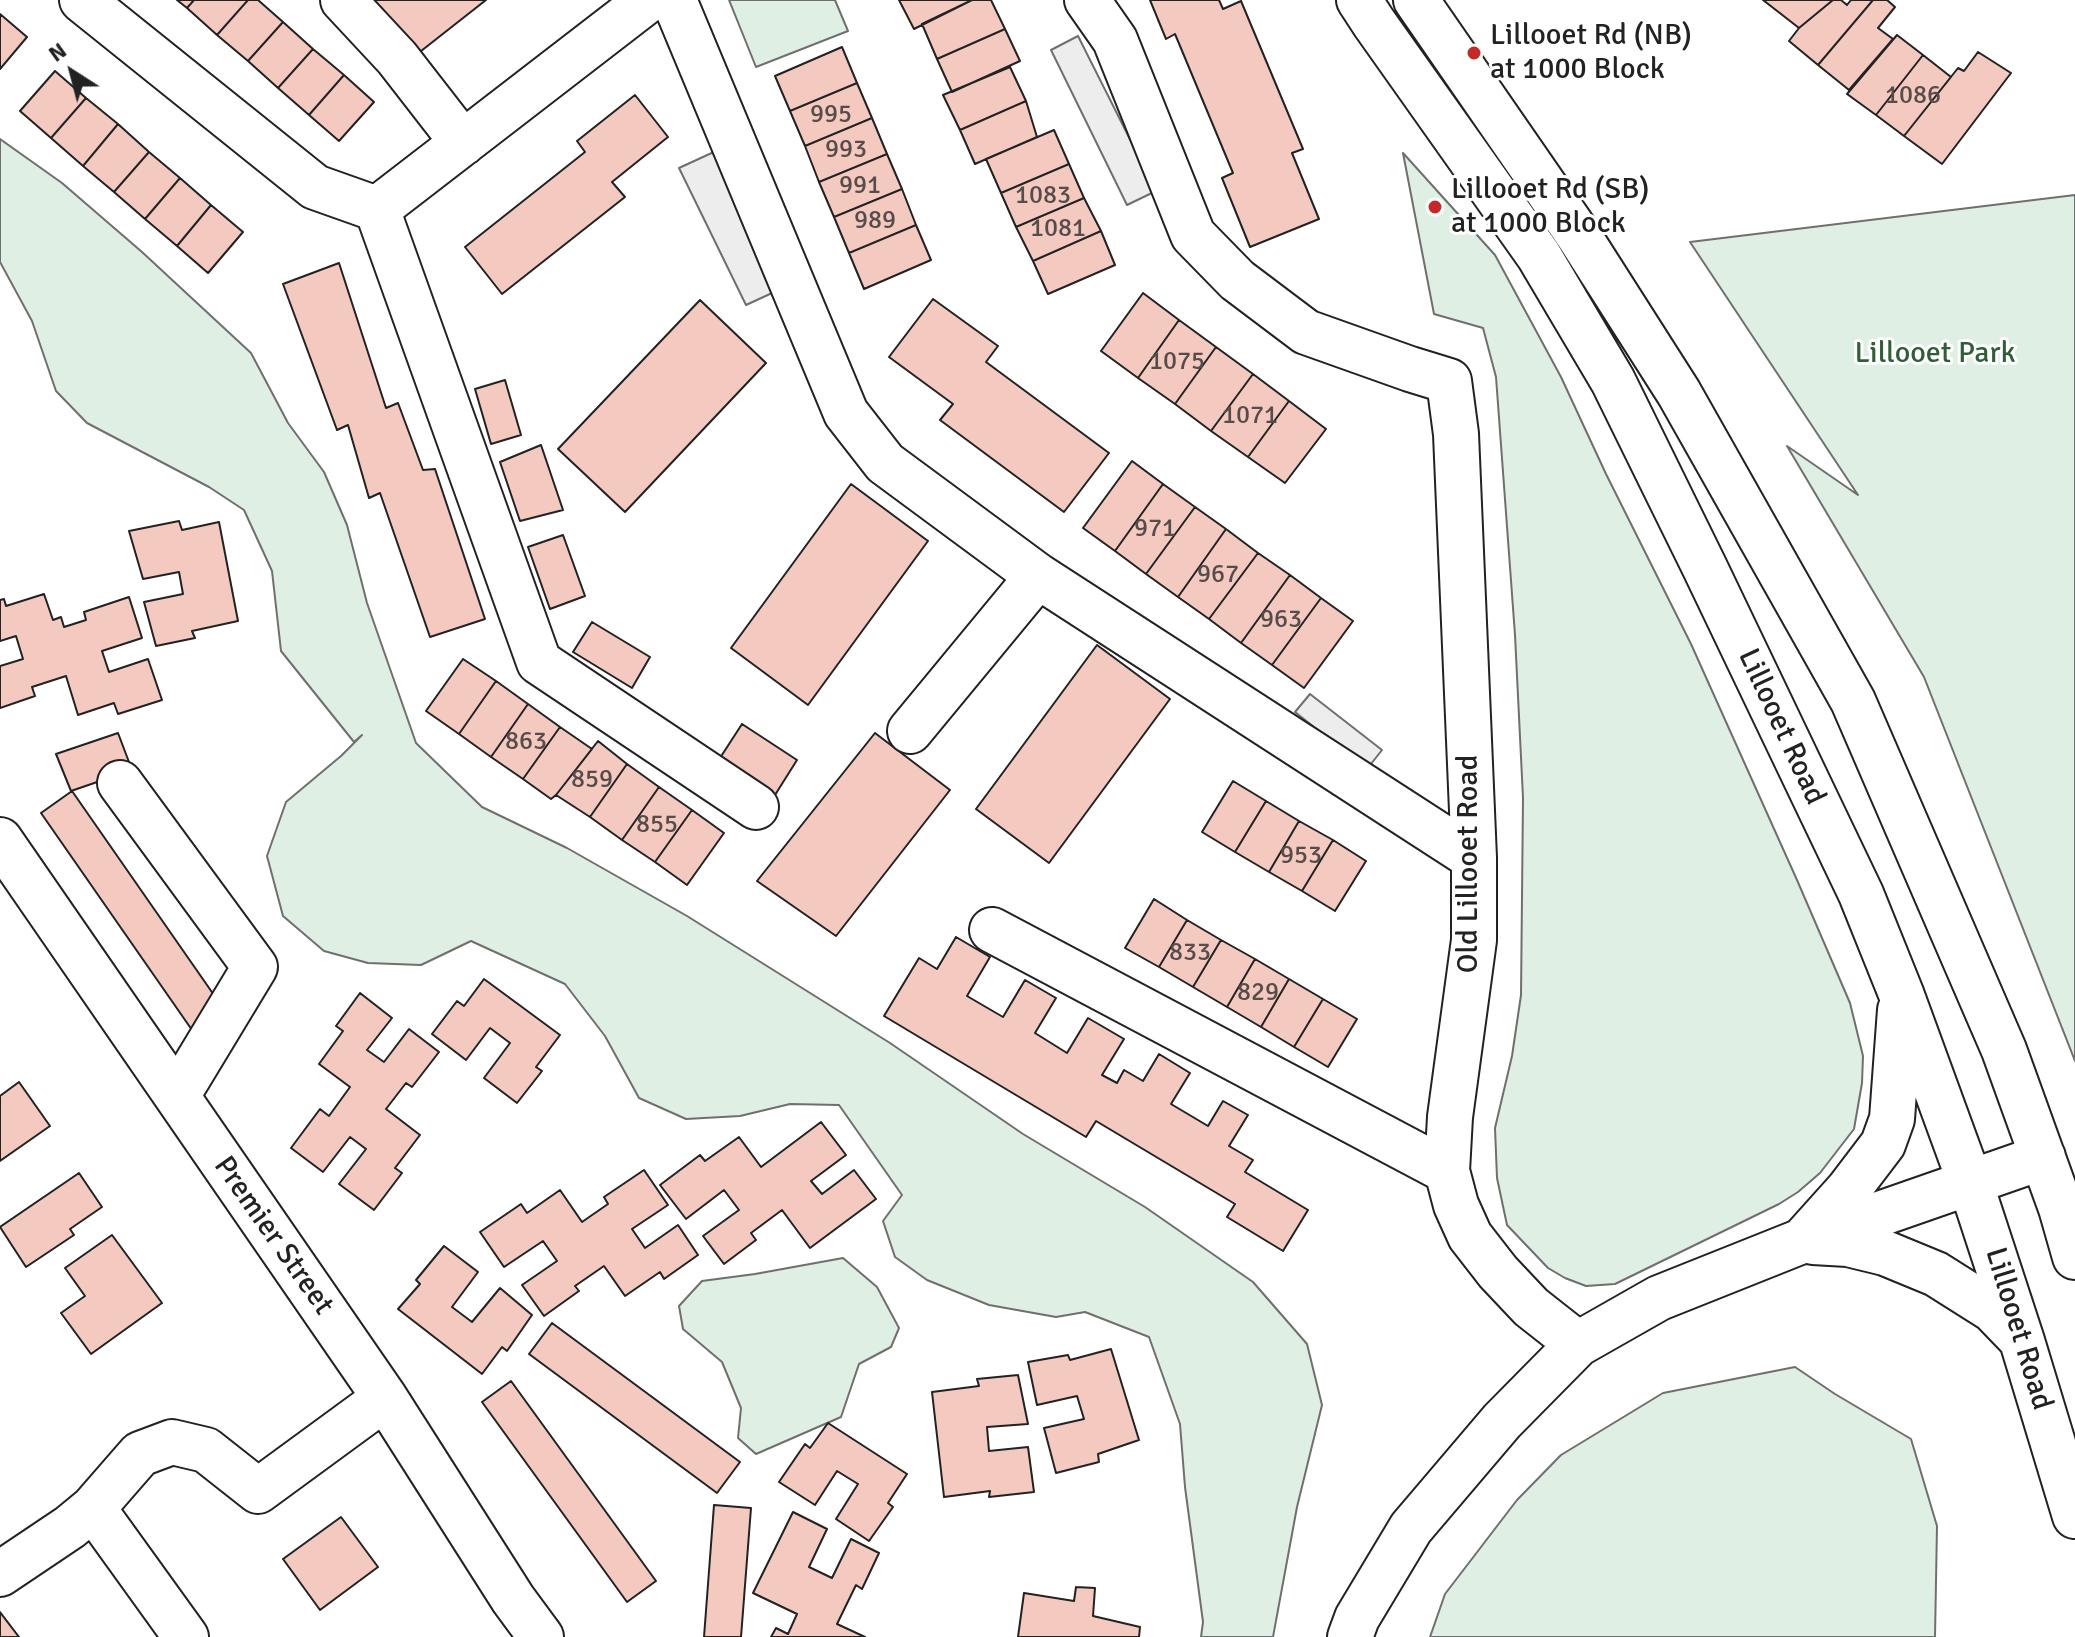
<!DOCTYPE html>
<html>
<head>
<meta charset="utf-8">
<style>
	body { margin:0 }
	#map { position:relative; width:2075px; height:1637px; overflow:hidden; background:#fff; font-family:Signika,sans-serif }
	canvas { display:block }
	.north { position:absolute; left:32px; top:32px; width:80px; height:80px; -webkit-text-stroke:6px #fff; paint-order:stroke; rotate:324deg; font-size:22px; font-weight:700; line-height:32px; text-align:center; color:#222 }
	.north::after { content:''; display:block; margin:auto; width:28px; height:36px; background:#222; clip-path:polygon(50% 0,100% 100%,50% 72%,0 100%) }
</style>
</head>
<body>
<div id="map">
<canvas width="2075" height="1637"></canvas>
<div class="north">N</div>
</div>
<script>
const c = document.querySelector('canvas').getContext('2d');
c.lineJoin = 'round';
function paint(path, color) {
  c.fillStyle = color;
  c.fill(path, 'evenodd');
}
function poly(rows) {
  const path = new Path2D();
  for (const r of rows) {
    path.moveTo(r[0], r[1]);
    for (let i = 2; i < r.length; i += 2) path.lineTo(r[i], r[i + 1]);
  }
  return path;
}
function trace(path, color, width, dash) {
  c.strokeStyle = color;
  c.lineWidth = width;
  c.lineCap = dash ? 'butt' : 'round';
  c.setLineDash(dash || []);
  c.stroke(path);
}
function label(font, color, halo, rows, align = 'center') {
  c.font = font + ' Signika,sans-serif';
  c.lineWidth = 6;
  c.setLineDash([]);
  c.textBaseline = 'middle';
  c.strokeStyle = halo;
  c.fillStyle = color;
  for (const [text, x, y, turn = 0] of rows) {
    c.save();
    c.translate(x, y);
    c.rotate((+turn || 0) * Math.PI / 180);
    c.textAlign = isNaN(turn) ? turn : align;
    if (halo) c.strokeText(text, 0, 0);
    c.fillText(text, 0, 0);
    c.restore();
  }
}
const green = poly([
	[729,0,835,0,848,31,756,67,729,0],
	[0,139,62,183,142,252,251,353,288,423,324,472,347,525,367,603,416,743,482,807,567,848,687,916,890,1043,1023,1134,1145,1207,1253,1282,1307,1344,1322,1405,1297,1507,1273,1637,1201,1637,1203,1622,1185,1487,1180,1424,1149,1337,1085,1312,1056,1317,989,1305,927,1280,895,1257,883,1221,902,1195,839,1105,790,1104,740,1116,686,1119,639,1098,605,1036,565,984,471,941,421,965,368,963,324,951,283,916,267,856,286,802,341,756,362,735,354,742,281,651,272,571,244,510,209,487,87,423,56,391,32,321,0,262,0,139],
	[1403,153,1495,255,1561,377,1606,474,1691,644,1797,880,1850,1003,1863,1056,1862,1083,1854,1129,1820,1173,1798,1192,1779,1204,1615,1284,1586,1286,1565,1278,1548,1268,1507,1225,1497,1178,1495,1128,1512,1056,1521,995,1523,798,1515,635,1496,377,1483,328,1434,314,1403,153],
	[2075,195,2075,1061,1924,677,1787,446,1858,495,1690,242,2075,195],
	[843,1258,877,1287,899,1328,891,1347,859,1364,841,1417,756,1454,738,1438,741,1408,722,1362,683,1329,679,1306,702,1281,755,1274,843,1258],
	[1795,1367,1835,1394,1911,1439,1937,1526,1935,1637,1430,1637,1445,1594,1517,1500,1561,1455,1663,1393,1795,1367]
]);
const parking = poly([
	[1078,36,1156,191,1127,205,1051,50,1078,36],
	[716,151,783,288,746,305,679,168,716,151],
	[1310,694,1382,750,1367,769,1295,712,1310,694]
]);
const building = poly([
	[177,0,194,0,187,8,177,0],
	[194,0,248,0,217,35,187,8,194,0],
	[248,0,258,0,283,22,248,61,217,35,248,0],
	[373,0,486,0,416,55,373,0],
	[899,0,972,0,914,29,899,0],
	[972,0,991,0,1005,29,937,59,922,24,972,0],
	[1150,0,1219,0,1223,9,1241,1,1303,149,1292,153,1319,219,1250,247,1222,178,1233,173,1175,34,1166,39,1150,0],
	[1763,0,1833,0,1799,28,1763,0],
	[1833,0,1841,0,1847,5,1851,0,1873,0,1818,65,1789,41,1799,28,1833,0],
	[1873,0,1887,0,1895,7,1878,28,1893,39,1849,90,1818,65,1873,0],
	[0,14,27,37,0,69,0,14],
	[283,22,313,49,278,88,248,61,283,22],
	[1005,29,1020,61,952,92,937,59,1005,29],
	[1897,35,1923,55,1876,115,1847,94,1897,35],
	[842,47,857,83,790,111,775,76,842,47],
	[313,49,344,75,309,115,278,88,313,49],
	[1978,52,2011,73,1942,164,1904,136,1958,68,1964,71,1978,52],
	[1923,55,1951,77,1904,136,1876,115,1923,55],
	[1010,67,1026,101,960,130,943,95,1010,67],
	[55,71,86,98,51,138,20,111,55,71],
	[344,75,374,102,339,141,309,115,344,75],
	[857,83,872,118,805,146,790,111,857,83],
	[635,95,668,137,612,182,625,197,502,294,465,247,585,152,577,141,635,95],
	[86,98,118,124,83,166,51,138,86,98],
	[1026,101,1037,137,975,164,960,130,1026,101],
	[872,118,887,154,819,182,805,146,872,118],
	[118,124,149,152,114,192,83,166,118,124],
	[1054,130,1069,164,1001,193,986,159,1054,130],
	[149,152,180,178,145,219,114,192,149,152],
	[887,154,902,189,834,217,819,182,887,154],
	[1069,164,1084,198,1016,227,1001,193,1069,164],
	[180,178,211,205,177,246,145,219,180,178],
	[902,189,916,225,849,253,834,217,902,189],
	[1084,198,1101,231,1033,261,1016,227,1084,198],
	[211,205,243,232,208,273,177,246,211,205],
	[916,225,931,260,864,289,849,253,916,225],
	[1101,231,1115,265,1048,294,1033,261,1101,231],
	[339,263,386,408,398,403,423,470,435,469,485,619,430,637,380,493,369,498,348,425,337,430,283,284,339,263],
	[1143,293,1179,320,1138,378,1101,351,1143,293],
	[933,299,998,346,986,362,1109,453,1064,512,940,420,953,404,889,357,933,299],
	[700,300,766,363,625,512,558,449,700,300],
	[1179,320,1216,347,1175,404,1138,378,1179,320],
	[1216,347,1253,374,1211,431,1175,404,1216,347],
	[1253,374,1289,401,1248,457,1211,431,1253,374],
	[505,380,521,435,491,444,475,389,505,380],
	[1289,401,1326,429,1285,483,1248,457,1289,401],
	[541,445,563,510,520,521,500,462,541,445],
	[1132,461,1163,484,1115,551,1083,528,1132,461],
	[851,484,928,541,808,705,731,648,851,484],
	[1163,484,1195,507,1146,574,1115,551,1163,484],
	[1195,507,1226,529,1178,597,1146,574,1195,507],
	[179,521,182,530,219,522,238,621,192,631,195,638,156,646,144,602,183,594,179,572,143,579,129,531,179,521],
	[1226,529,1258,553,1209,619,1178,597,1226,529],
	[563,535,585,596,550,609,528,547,563,535],
	[1258,553,1290,575,1241,643,1209,619,1258,553],
	[1290,575,1321,598,1272,665,1241,643,1290,575],
	[44,594,53,620,61,617,64,627,86,620,84,612,129,597,142,638,102,651,109,672,148,659,162,700,118,714,114,703,78,715,66,676,32,687,35,696,0,708,0,666,23,659,16,636,0,641,0,600,4,599,6,606,44,594],
	[1321,598,1353,621,1304,688,1272,665,1321,598],
	[592,622,650,657,632,688,573,652,592,622],
	[1097,645,1170,699,1049,863,976,809,1097,645],
	[463,659,496,681,459,734,426,711,463,659],
	[496,681,528,704,491,757,459,734,496,681],
	[528,704,560,727,523,779,491,757,528,704],
	[742,724,797,760,775,795,720,758,742,724],
	[560,727,592,749,556,795,551,799,523,779,560,727],
	[118,733,132,770,71,791,56,754,118,733],
	[875,733,950,790,836,936,757,881,875,733],
	[598,741,627,764,590,817,556,795,598,741],
	[627,764,659,787,622,840,590,817,627,764],
	[1233,781,1266,801,1235,852,1202,832,1233,781],
	[659,787,692,810,655,862,622,840,659,787],
	[72,791,223,1008,192,1030,41,813,72,791],
	[1266,801,1299,821,1269,872,1235,852,1266,801],
	[692,810,724,833,687,885,655,862,692,810],
	[1299,821,1333,840,1302,891,1269,872,1299,821],
	[1333,840,1366,861,1335,911,1302,891,1333,840],
	[1154,899,1187,920,1159,967,1125,948,1154,899],
	[1187,920,1221,940,1193,987,1159,967,1187,920],
	[956,937,990,957,967,996,1003,1017,1025,980,1056,998,1035,1033,1067,1053,1088,1018,1124,1039,1102,1075,1117,1083,1124,1070,1143,1081,1159,1054,1190,1073,1171,1104,1208,1126,1223,1101,1248,1115,1229,1146,1253,1160,1245,1172,1308,1210,1283,1251,1227,1217,1235,1204,1096,1121,1086,1137,884,1016,919,958,937,969,956,937],
	[1221,940,1255,959,1227,1007,1193,987,1221,940],
	[1255,959,1289,979,1261,1027,1227,1007,1255,959],
	[484,979,560,1035,536,1067,542,1071,517,1103,484,1078,510,1043,490,1028,466,1060,432,1034,457,1001,464,1006,484,979],
	[1289,979,1323,999,1294,1047,1261,1027,1289,979],
	[360,993,392,1018,367,1050,384,1062,409,1029,439,1052,412,1087,406,1083,386,1109,420,1135,395,1168,402,1173,374,1210,339,1184,366,1149,350,1137,323,1172,291,1148,320,1109,329,1116,350,1087,319,1064,343,1031,336,1026,360,993],
	[1323,999,1357,1019,1328,1067,1294,1047,1323,999],
	[19,1082,50,1126,0,1161,0,1096,19,1082],
	[821,1122,846,1155,811,1181,822,1194,854,1170,876,1199,810,1248,782,1210,751,1233,756,1240,724,1264,703,1236,739,1210,724,1190,686,1219,660,1185,700,1155,705,1161,739,1137,761,1167,821,1122],
	[644,1170,668,1205,632,1229,645,1248,678,1225,698,1255,664,1279,660,1272,625,1296,604,1266,575,1286,579,1291,544,1316,522,1285,557,1261,543,1241,504,1267,480,1232,521,1204,527,1213,560,1190,582,1222,608,1204,604,1197,644,1170],
	[79,1173,102,1207,70,1229,74,1235,26,1267,0,1227,79,1173],
	[112,1235,162,1303,91,1354,61,1313,85,1296,65,1268,112,1235],
	[444,1246,478,1272,452,1307,472,1322,500,1288,532,1315,507,1351,502,1347,482,1374,398,1309,420,1284,416,1280,444,1246],
	[552,1323,740,1462,717,1493,529,1354,552,1323],
	[1111,1349,1139,1440,1098,1454,1099,1462,1056,1473,1044,1428,1084,1419,1077,1396,1037,1405,1028,1362,1068,1355,1070,1360,1111,1349],
	[1018,1375,1028,1424,987,1427,989,1451,1028,1447,1034,1492,989,1497,990,1491,944,1497,932,1392,979,1386,977,1379,1018,1375],
	[511,1381,656,1581,627,1602,482,1402,511,1381],
	[828,1423,907,1474,888,1503,893,1507,869,1541,836,1519,858,1484,837,1471,815,1505,779,1482,805,1444,810,1448,828,1423],
	[714,1505,751,1508,741,1637,704,1637,714,1505],
	[793,1512,827,1529,809,1567,832,1578,851,1539,879,1553,862,1589,856,1585,837,1624,865,1637,771,1637,776,1628,788,1634,797,1614,753,1593,793,1512],
	[341,1517,378,1567,320,1610,283,1559,341,1517],
	[1076,1587,1095,1588,1093,1616,1140,1627,1139,1637,1018,1637,1024,1593,1074,1601,1076,1587],
	[0,1612,19,1637,0,1637,0,1612]
]);
const minor = poly([
	[82,0,315,187,377,209],
	[343,0,397,58,463,143],
	[674,0,846,413,885,463,1038,576,1474,858],
	[1087,0,1115,40,1193,235,1237,280,1306,332,1410,369,1449,381,1456,434,1474,858,1474,940,1450,1117,1447,1171,1456,1205,1470,1236,1498,1272,1531,1307,1578,1344],
	[1359,0,1374,23,1539,256,1613,381,1705,568,1861,894,1902,996,1970,1182,2022,1341,2075,1516],
	[1416,0,1577,233,1679,393,1853,701,2004,1050,2061,1208,2075,1257],
	[377,209,539,662,756,807],
	[377,209,648,0],
	[910,731,1038,576],
	[120,783,255,967,177,1096],
	[0,840,385,1398,513,1599,541,1637],
	[992,930,1447,1171],
	[1804,1239,1848,1190,1883,1144,1892,1119,1900,1010],
	[1813,1242,1848,1244,1885,1253,1936,1274,1993,1310,2020,1338],
	[93,1508,186,1637],
	[0,1574,70,1527,93,1508,140,1454,172,1442,206,1450,258,1491,385,1398],
	[1350,1637,1357,1618,1411,1528,1502,1421,1578,1344,1659,1298,1802,1241,2043,1157]
]);
const markers = [
	[1474,53,8,"#c62828"],
	[1435,207,8,"#c62828"]
];
const numberNames = [
	["1086",1913,96],
	["995",831,115],
	["993",846,150],
	["991",860,186],
	["1083",1043,196],
	["989",875,221],
	["1081",1058,229],
	["1075",1177,362],
	["1071",1250,416],
	["971",1155,529],
	["967",1218,575],
	["963",1281,620],
	["863",526,742],
	["859",592,780],
	["855",657,825],
	["953",1301,856],
	["833",1190,953],
	["829",1258,993]
];
const poiNames = [
	["Lillooet Rd (NB)",1490,36],
	["at 1000 Block",1490,70],
	["Lillooet Rd (SB)",1451,190],
	["at 1000 Block",1451,224]
];
const parkNames = [
	["Lillooet Park",1935,354]
];
const streetNames = [
	["Lillooet Road",1781,727,65],
	["Old Lillooet Road",1469,864,-90],
	["Premier Street",273,1236,55],
	["Lillooet Road",2018,1329,73]
];
paint(green, '#e0efe3');
trace(green, '#6f6f6f', 2);
paint(parking, '#ededed');
trace(parking, '#6f6f6f', 2);
paint(building, '#f3c9c0');
trace(building, '#222', 2);
trace(minor, '#222', 48);
trace(minor, '#fff', 44);
for (const [x, y, r, color] of markers) {
  const dot = new Path2D();
  dot.arc(x, y, r, 0, 2 * Math.PI);
  c.fillStyle = color;
  c.fill(dot);
  trace(dot, '#fff', 3);
}
label('26px', '#564c4a', null, numberNames);
label('30px', '#222', '#fff', poiNames, 'left');
label('30px', '#2f5e38', '#fff', parkNames);
label('30px', '#222', '#fff', streetNames);
</script>
</body>
</html>
